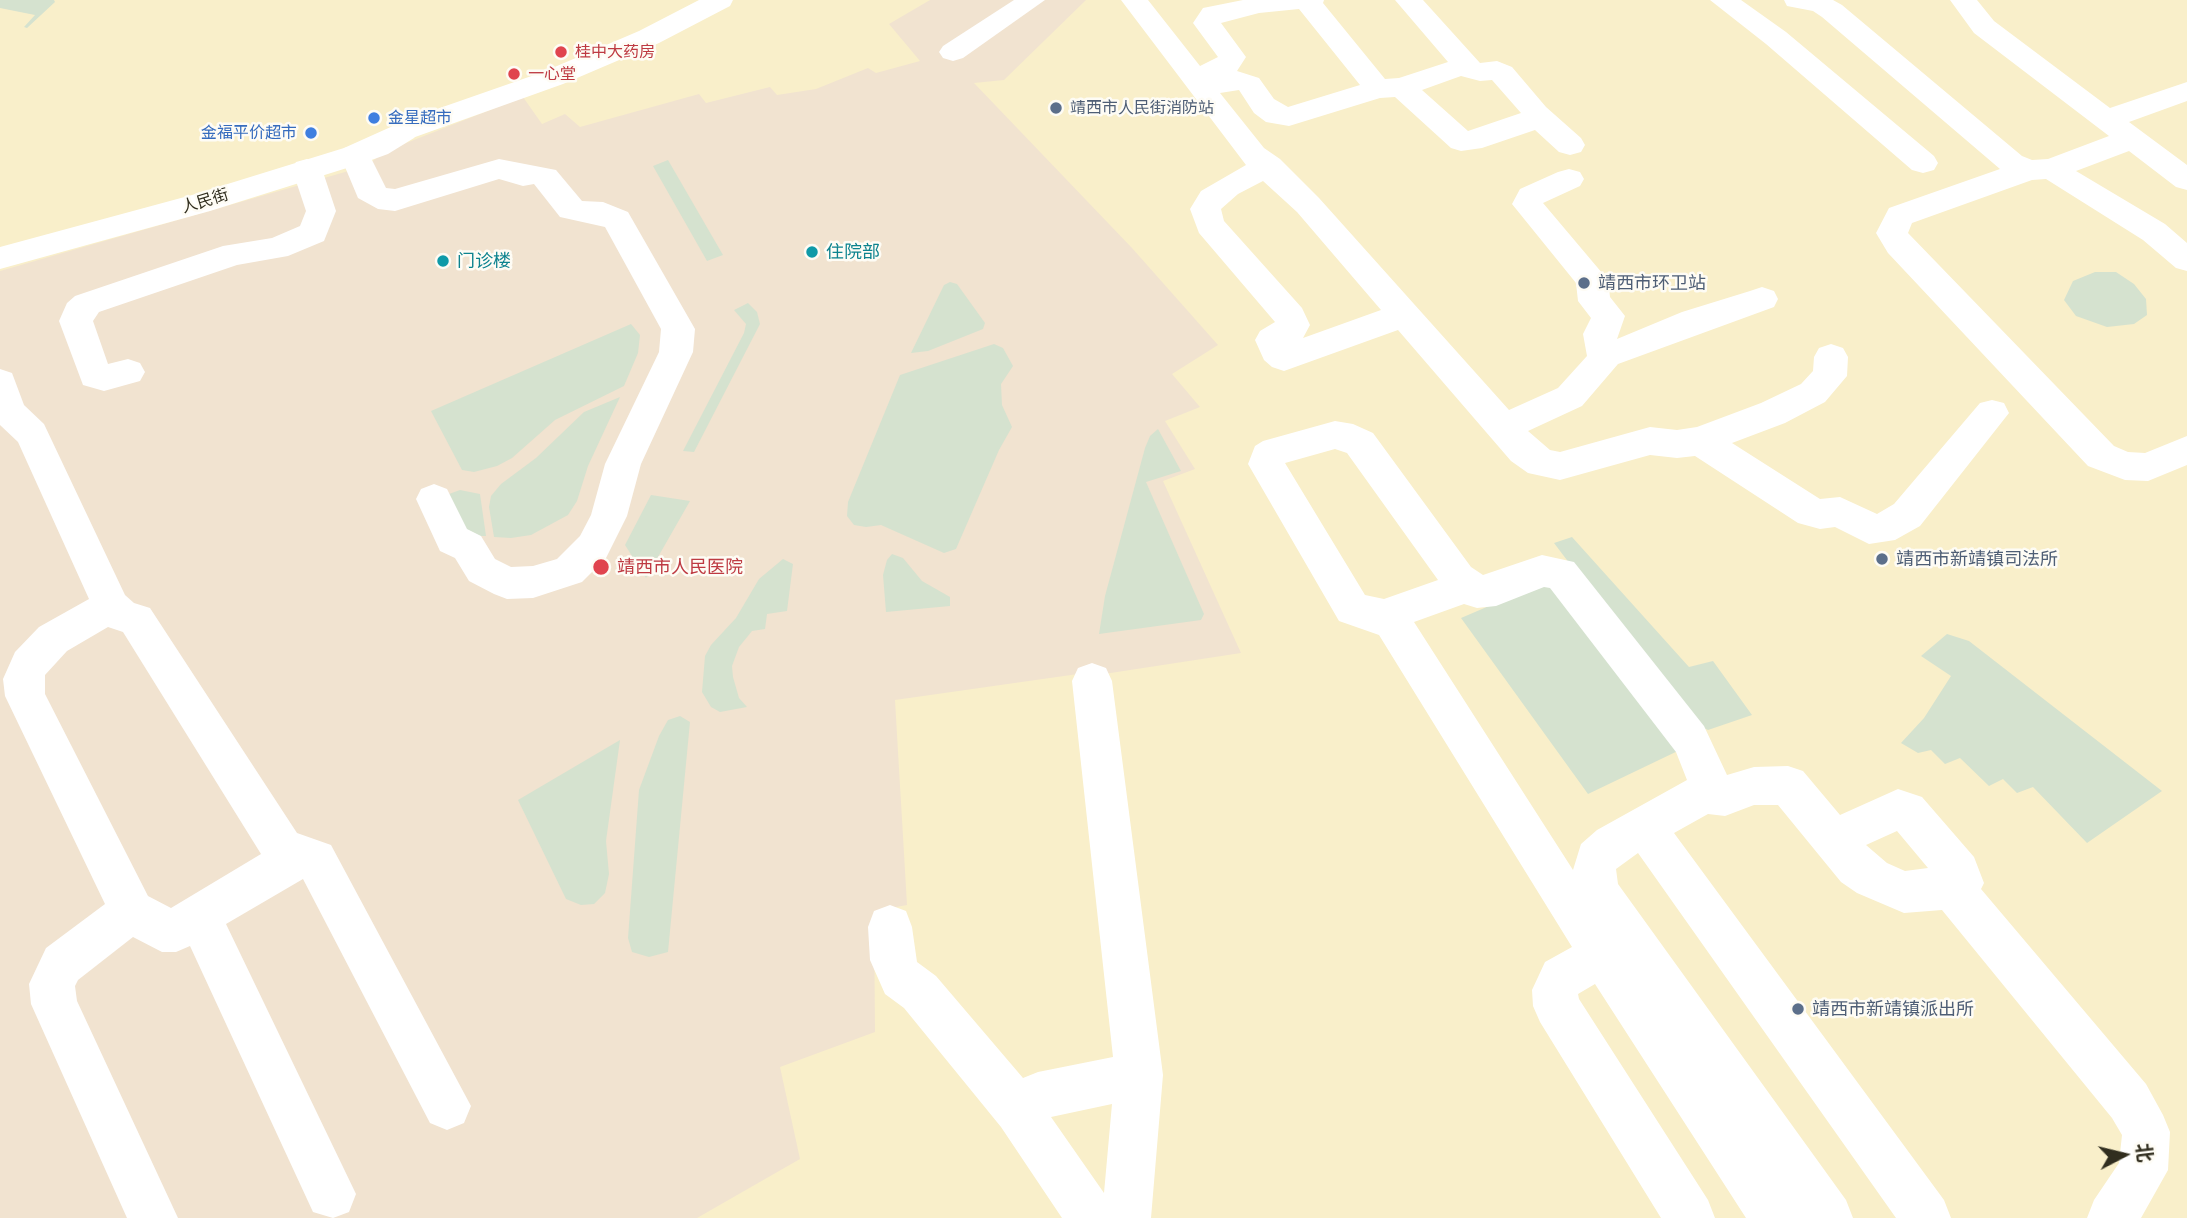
<!DOCTYPE html>
<html>
<head>
<meta charset="utf-8">
<style>
	body { margin:0 }
	#map { position:relative; width:2187px; height:1218px; overflow:hidden; background:#f9efca; font-family:"Asap Condensed","Noto Sans SC",sans-serif }
	canvas { display:block }
	.north { position:absolute; left:2089px; top:1120px; width:70px; height:70px; -webkit-text-stroke:5px #fefcf5; paint-order:stroke; rotate:83deg; font-size:19px; font-weight:700; line-height:28px; text-align:center; color:#312e1f }
	.north::after { content:''; display:block; margin:auto; width:24px; height:32px; background:#312e1f; clip-path:polygon(50% 0,100% 100%,50% 72%,0 100%) }
</style>
</head>
<body>
<div id="map">
<canvas width="2187" height="1218"></canvas>
<div class="north">北</div>
</div>
<script>
const c = document.querySelector('canvas').getContext('2d');
c.lineJoin = 'round';
function paint(path, color) {
  c.fillStyle = color;
  c.fill(path, 'evenodd');
}
function poly(rows) {
  const path = new Path2D();
  for (const r of rows) {
    path.moveTo(r[0], r[1]);
    for (let i = 2; i < r.length; i += 2) path.lineTo(r[i], r[i + 1]);
  }
  return path;
}
function trace(path, color, width, dash) {
  c.strokeStyle = color;
  c.lineWidth = width;
  c.lineCap = dash ? 'butt' : 'round';
  c.setLineDash(dash || []);
  c.stroke(path);
}
function label(font, color, halo, rows, align = 'center') {
  c.font = font + ' "Asap Condensed","Noto Sans SC",sans-serif';
  c.lineWidth = 5;
  c.setLineDash([]);
  c.textBaseline = 'middle';
  c.strokeStyle = halo;
  c.fillStyle = color;
  for (const [text, x, y, turn = 0] of rows) {
    c.save();
    c.translate(x, y);
    c.rotate((+turn || 0) * Math.PI / 180);
    c.textAlign = isNaN(turn) ? turn : align;
    if (halo) c.strokeText(text, 0, 0);
    c.fillText(text, 0, 0);
    c.restore();
  }
}
const medical = poly([
	[930,0,1086,0,1004,80,974,83,1132,248,1218,345,1172,374,1200,407,1165,421,1195,469,1163,481,1241,653,1104,674,1078,674,895,700,907,905,874,911,875,1032,780,1067,800,1159,697,1218,0,1218,0,271,366,166,386,151,523,97,542,124,565,114,580,127,699,94,706,103,770,87,777,95,816,89,868,68,876,73,920,61,889,24]
]);
const green = poly([
	[0,0,54,0,55,2,27,28,24,27,35,15,0,8],
	[668,160,723,255,707,261,653,166],
	[2095,272,2116,272,2134,284,2146,299,2147,315,2134,324,2107,327,2076,316,2064,300,2073,281],
	[950,282,957,284,985,323,983,329,928,351,911,353,944,285],
	[748,303,757,312,760,324,694,452,683,451,744,333,746,324,734,310],
	[631,324,640,335,638,353,624,386,555,420,512,458,497,466,474,472,462,470,431,411],
	[994,344,1003,348,1013,366,1001,384,1002,405,1012,427,999,450,956,549,944,553,881,525,866,527,854,525,847,516,848,502,900,375],
	[620,397,588,466,577,501,568,515,531,535,511,538,494,537,489,507,491,496,501,484,536,458,584,412],
	[1158,429,1181,471,1146,482,1204,614,1201,620,1099,634,1105,596,1145,448,1150,436],
	[460,490,480,494,486,536,465,536,449,494],
	[651,495,690,501,646,578,625,545],
	[1572,537,1689,667,1713,661,1752,715,1708,730,1689,721,1554,543],
	[892,554,903,558,922,581,950,597,950,606,886,612,883,575,887,560],
	[783,559,793,564,787,611,767,614,765,629,752,631,739,647,732,666,733,677,739,698,747,707,720,712,711,707,702,692,705,656,711,645,736,618,759,579],
	[1552,579,1684,748,1588,794,1461,618],
	[1947,634,1969,641,2162,791,2087,843,2033,787,2017,793,2003,779,1989,786,1960,758,1945,764,1931,750,1918,753,1901,743,1924,718,1951,676,1921,656],
	[680,716,690,722,668,952,649,957,632,952,628,938,639,790,659,736,668,720],
	[620,740,606,841,609,874,605,893,594,904,581,905,566,899,518,800]
]);
const minor = poly([
	[699,0,733,0,730,6,659,43,563,84,404,141,394,138,389,131,394,124,543,72,639,31,699,0],
	[1014,0,1045,0,963,58,953,61,943,58,939,52,943,46,1014,0],
	[1121,0,1148,0,1200,66,1218,57,1193,23,1203,8,1243,0,1324,0,1323,3,1385,79,1399,78,1448,62,1395,0,1423,0,1480,63,1497,61,1512,67,1546,107,1581,138,1585,145,1581,152,1570,155,1559,152,1535,130,1482,148,1461,151,1451,148,1395,97,1380,98,1289,126,1266,122,1254,113,1239,90,1220,93,1264,148,1280,159,1319,198,1509,410,1558,388,1587,356,1583,334,1591,318,1578,301,1576,283,1512,204,1520,189,1558,172,1569,169,1580,172,1584,179,1580,186,1543,203,1608,280,1610,297,1625,316,1617,339,1682,312,1750,291,1762,287,1774,291,1778,299,1774,307,1618,364,1582,406,1528,431,1550,450,1560,452,1650,427,1677,430,1697,427,1761,403,1801,384,1813,371,1814,357,1819,348,1831,344,1843,348,1848,357,1847,376,1825,402,1785,423,1732,443,1820,499,1840,497,1877,514,1894,504,1980,403,1992,400,2004,403,2009,413,1920,526,1895,540,1869,544,1835,527,1820,529,1798,523,1695,456,1677,458,1650,455,1560,480,1528,473,1511,461,1398,330,1284,371,1272,367,1264,360,1255,340,1260,331,1275,322,1199,233,1190,209,1201,191,1246,165,1121,0],
	[1299,9,1360,85,1288,107,1274,99,1259,78,1237,71,1246,57,1221,23,1259,13,1299,9],
	[1461,76,1480,81,1492,80,1521,113,1468,131,1422,90,1461,76],
	[1263,181,1297,212,1381,310,1303,338,1310,325,1302,308,1224,221,1221,209,1238,194,1263,181],
	[1710,0,1741,0,1786,32,1934,156,1938,163,1934,170,1923,173,1912,170,1766,44,1710,0],
	[1784,0,1833,0,1842,5,2022,156,2032,160,2048,159,2109,136,1974,33,1950,0,1977,0,1994,21,2110,108,2187,82,2187,101,2129,122,2187,165,2187,190,2176,187,2129,151,2076,171,2165,224,2187,243,2187,271,2176,268,2143,240,2046,179,2032,180,1912,223,1908,233,2114,446,2128,452,2145,453,2187,436,2187,465,2148,481,2125,480,2088,466,1888,253,1876,233,1889,208,2000,169,1822,17,1813,11,1787,6,1784,0],
	[355,145,366,148,386,188,395,189,499,159,556,170,582,201,603,202,628,212,695,329,693,352,641,464,627,516,606,558,582,582,533,598,507,599,494,594,469,581,455,558,440,551,416,499,421,489,434,484,447,489,467,529,481,536,495,559,511,567,533,566,557,559,580,536,591,515,605,464,659,352,661,329,605,227,560,217,534,184,523,186,499,179,395,211,378,209,358,198,340,155,344,148,355,145],
	[307,159,318,162,322,169,336,211,324,241,288,256,237,265,99,312,93,321,108,364,128,359,140,363,145,372,140,381,104,391,83,385,59,321,67,303,75,296,223,246,272,238,300,226,306,211,292,169,296,162,307,159],
	[0,369,12,373,24,405,44,424,125,595,134,603,150,608,297,833,331,845,471,1106,464,1123,447,1130,430,1123,303,879,226,924,356,1194,349,1212,333,1218,313,1212,190,946,176,952,162,952,133,937,78,980,75,986,77,1001,178,1218,127,1218,31,1004,29,984,46,948,105,904,5,696,3,679,15,652,39,627,89,599,18,442,0,425,0,369],
	[108,627,123,632,261,854,171,908,148,896,45,694,45,675,67,651,108,627],
	[1335,421,1353,424,1373,433,1471,567,1483,575,1542,555,1574,562,1704,726,1727,775,1754,767,1788,766,1803,771,1840,815,1898,789,1922,797,1974,857,1984,883,1981,889,2146,1084,2163,1115,2170,1132,2168,1170,2141,1218,2087,1218,2094,1200,2119,1163,2122,1135,2112,1118,1942,910,1904,913,1857,893,1841,882,1778,805,1754,805,1725,816,1708,814,1674,833,1944,1200,1951,1218,1896,1218,1638,853,1616,869,1618,884,1846,1200,1853,1218,1746,1218,1595,984,1578,994,1579,999,1708,1200,1715,1218,1661,1218,1540,1022,1533,1006,1532,990,1545,962,1572,947,1379,635,1339,621,1248,464,1255,446,1263,441,1335,421],
	[1335,449,1347,453,1438,580,1384,599,1365,595,1285,463,1335,449],
	[1544,587,1550,588,1676,752,1687,780,1597,830,1581,844,1573,870,1414,622,1464,604,1477,608,1496,606,1544,587],
	[1897,831,1928,868,1905,871,1887,863,1866,845,1897,831],
	[1092,663,1106,668,1112,681,1163,1075,1151,1218,1062,1218,1001,1127,904,1008,885,994,870,960,868,927,874,911,890,905,906,911,912,927,917,962,936,976,1023,1078,1038,1072,1113,1057,1072,681,1078,668,1092,663],
	[1112,1104,1104,1193,1051,1117,1112,1104]
]);
const major = poly([
	[404,121,414,124,419,131,414,138,388,154,366,162,210,211,0,269,0,247,192,195,344,148,404,121]
]);
const markers = [
	[561,52,7,"#e0444e"],
	[514,74,7,"#e0444e"],
	[1056,108,7,"#5c6f8a"],
	[374,118,7,"#3f7fe0"],
	[311,133,7,"#3f7fe0"],
	[812,252,7,"#0f9aa8"],
	[443,261,7,"#0f9aa8"],
	[1584,283,7,"#5c6f8a"],
	[1882,559,7,"#5c6f8a"],
	[601,567,9,"#e0444e"],
	[1798,1009,7,"#5c6f8a"]
];
const farHealthnames = [
	["桂中大药房",575,52],
	["一心堂",528,74]
];
const farServicenames = [
	["靖西市人民街消防站",1070,108]
];
const farShopnames = [
	["金星超市",388,118],
	["金福平价超市",297,133,"right"]
];
const farStreetnames = [
	["人民街",205,201,-17]
];
const cultureNames = [
	["住院部",826,252],
	["门诊楼",457,261]
];
const serviceNames = [
	["靖西市环卫站",1598,283],
	["靖西市新靖镇司法所",1896,559],
	["靖西市新靖镇派出所",1812,1009]
];
const healthNames = [
	["靖西市人民医院",617,567]
];
paint(medical, '#f1e3d0');
paint(green, '#d5e2cf');
paint(minor, '#fff');
paint(major, '#fff');
for (const [x, y, r, color] of markers) {
  const dot = new Path2D();
  dot.arc(x, y, r, 0, 2 * Math.PI);
  c.fillStyle = color;
  c.fill(dot);
  trace(dot, '#fefcf5', 2.5);
}
label('16px', '#be3a42', '#fefcf5', farHealthnames, 'left');
label('16px', '#4e5e75', '#fefcf5', farServicenames, 'left');
label('16px', '#366cbe', '#fefcf5', farShopnames, 'left');
label('16px', '#312e1f', '#fefcf5', farStreetnames);
label('18px', '#0d838f', '#fefcf5', cultureNames, 'left');
label('18px', '#4e5e75', '#fefcf5', serviceNames, 'left');
label('18px', '#be3a42', '#fefcf5', healthNames, 'left');
</script>
</body>
</html>
